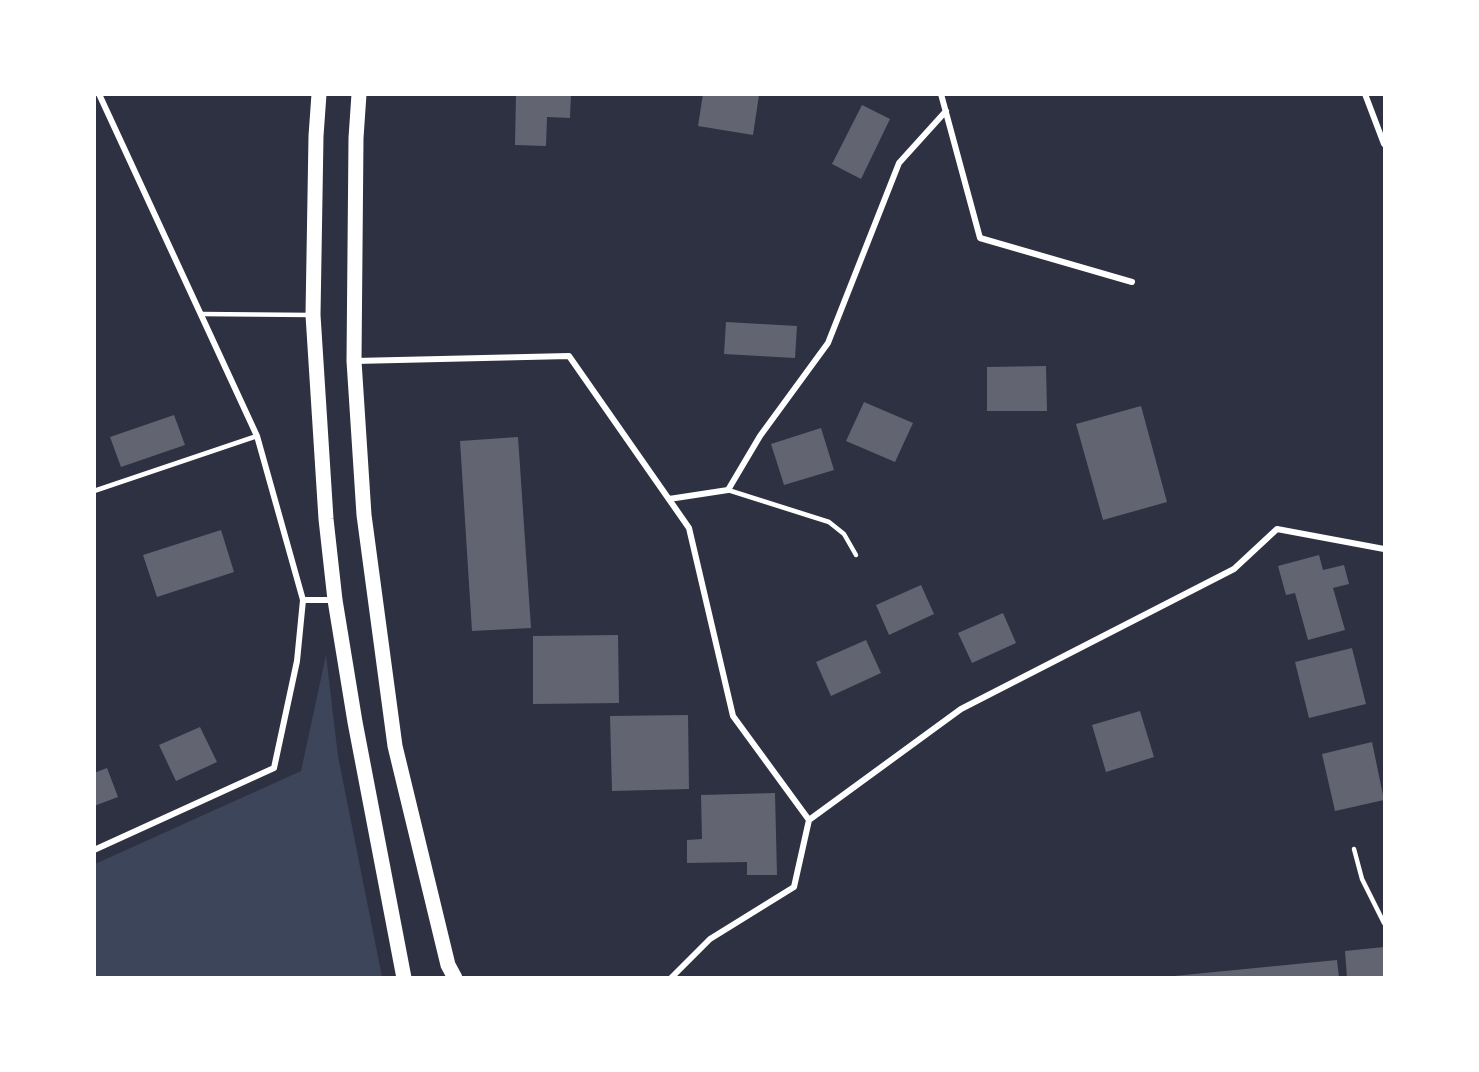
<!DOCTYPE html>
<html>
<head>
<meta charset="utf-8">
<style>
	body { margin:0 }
	#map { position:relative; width:1479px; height:1072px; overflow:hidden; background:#2d3142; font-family:"Fira Sans",sans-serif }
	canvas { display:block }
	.frame { position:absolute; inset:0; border:96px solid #fff; pointer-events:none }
</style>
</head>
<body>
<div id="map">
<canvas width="1479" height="1072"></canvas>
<div class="frame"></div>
</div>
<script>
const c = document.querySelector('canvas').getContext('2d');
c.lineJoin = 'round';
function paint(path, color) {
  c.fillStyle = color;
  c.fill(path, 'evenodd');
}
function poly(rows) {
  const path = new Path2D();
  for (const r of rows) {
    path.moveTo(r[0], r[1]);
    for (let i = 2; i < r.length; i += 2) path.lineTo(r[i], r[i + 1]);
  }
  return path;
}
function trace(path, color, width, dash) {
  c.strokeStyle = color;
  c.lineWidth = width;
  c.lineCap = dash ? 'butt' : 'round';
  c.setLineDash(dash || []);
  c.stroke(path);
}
const green = poly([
	[326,655,338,756,382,977,95,977,95,864,301,771]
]);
const building = poly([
	[516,94,571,94,570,118,547,117,546,146,515,145],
	[703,94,759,95,753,135,698,126],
	[862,105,890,119,861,179,832,164],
	[726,322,797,326,795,358,724,354],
	[1046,366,1047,411,987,411,987,367],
	[864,402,913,423,895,462,846,441],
	[1141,406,1167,502,1103,520,1076,424],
	[174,415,185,445,121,467,110,437],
	[821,428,834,470,784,485,771,444],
	[518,437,531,628,472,631,460,441],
	[221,530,234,572,157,597,143,555],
	[1319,555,1323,570,1344,565,1349,584,1333,588,1345,630,1308,640,1295,593,1286,595,1278,566],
	[921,585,934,614,889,635,876,605],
	[1003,613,1016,643,972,663,958,633],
	[618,635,619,703,533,704,533,636],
	[866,640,881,673,831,696,816,662],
	[1352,648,1366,704,1309,718,1295,662],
	[1140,711,1154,757,1106,772,1092,725],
	[688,715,689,789,612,791,610,716],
	[200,727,217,762,176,781,159,745],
	[1372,742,1384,800,1335,811,1322,754],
	[107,768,118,797,94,806,94,773],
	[775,793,777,875,747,875,747,862,687,863,687,840,702,839,701,795],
	[1384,947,1384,978,1347,978,1345,951],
	[1337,960,1339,978,1174,978,1174,976]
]);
const service = poly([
	[201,314,310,315],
	[728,490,829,522,844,534,856,555],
	[94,491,257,436],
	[1354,849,1362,879,1384,923]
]);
const minor = poly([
	[99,94,257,436,303,600,335,600],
	[941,94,980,238,1132,282],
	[1365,94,1384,144],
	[355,361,569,356,689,528,733,716,809,820],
	[669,499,728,490,760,436,828,343,899,163,946,111],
	[94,850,274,768,297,661,303,600],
	[671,978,710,939,794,887,809,820,961,709,1234,569,1277,529,1384,549]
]);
const primary = poly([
	[319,94,316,136,313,315,326,519,335,600,355,722,404,978],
	[359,94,356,138,354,361,364,515,395,746,448,965,455,978]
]);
paint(green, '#3c4559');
paint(building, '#626471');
trace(service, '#fff', 4.5);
trace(minor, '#fff', 6);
trace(primary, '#fff', 15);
</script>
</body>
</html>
